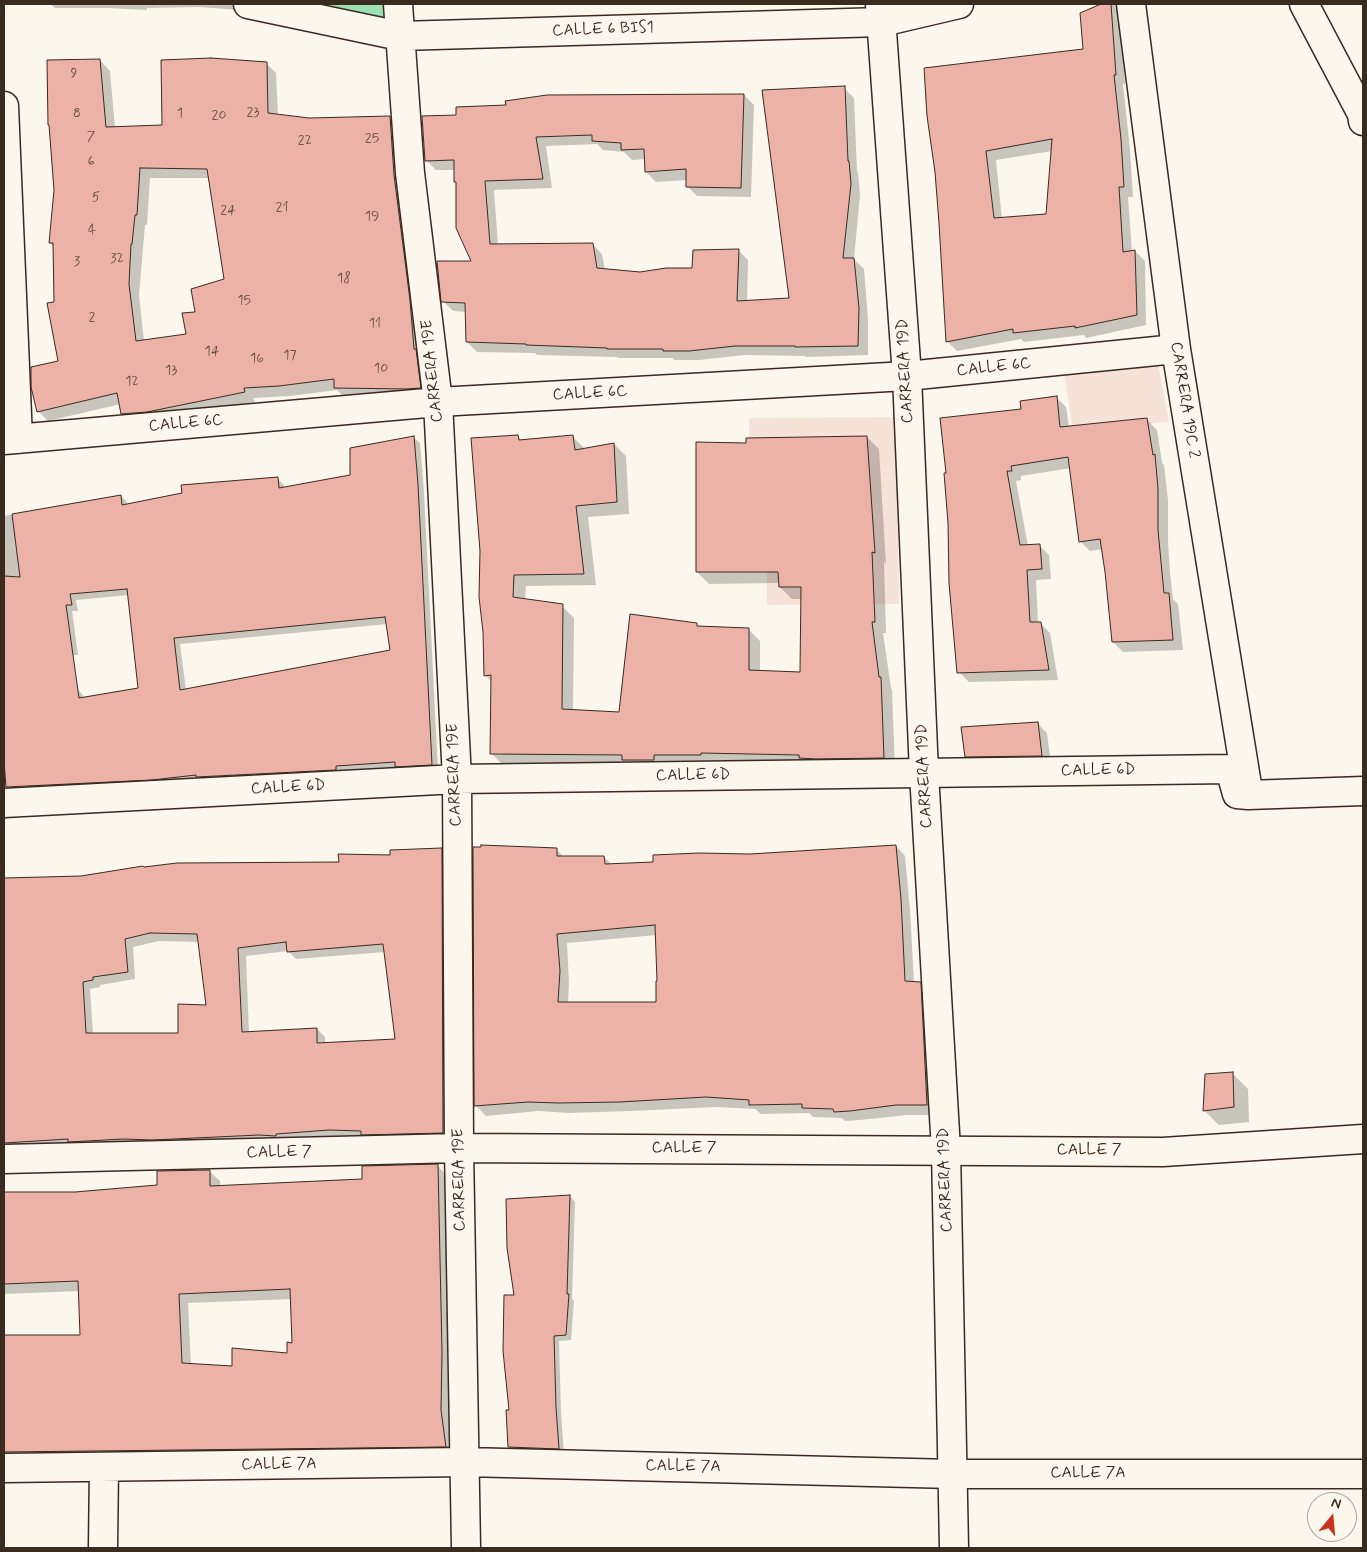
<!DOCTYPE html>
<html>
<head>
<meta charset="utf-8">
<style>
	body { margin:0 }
	#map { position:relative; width:1367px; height:1552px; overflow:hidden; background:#fbf7ec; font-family:Mynerve,sans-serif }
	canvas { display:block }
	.frame { position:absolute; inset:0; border:5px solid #3b2a1e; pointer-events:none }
	.north { position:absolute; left:1307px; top:1492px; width:50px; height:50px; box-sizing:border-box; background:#fbf7ec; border:1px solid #aea59a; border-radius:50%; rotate:17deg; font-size:14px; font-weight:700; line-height:20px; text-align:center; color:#3b2a1e }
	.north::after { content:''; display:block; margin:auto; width:18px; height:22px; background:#c8321e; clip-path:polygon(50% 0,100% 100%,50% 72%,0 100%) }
</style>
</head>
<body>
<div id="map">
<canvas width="1367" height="1552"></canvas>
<div class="frame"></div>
<div class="north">N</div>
</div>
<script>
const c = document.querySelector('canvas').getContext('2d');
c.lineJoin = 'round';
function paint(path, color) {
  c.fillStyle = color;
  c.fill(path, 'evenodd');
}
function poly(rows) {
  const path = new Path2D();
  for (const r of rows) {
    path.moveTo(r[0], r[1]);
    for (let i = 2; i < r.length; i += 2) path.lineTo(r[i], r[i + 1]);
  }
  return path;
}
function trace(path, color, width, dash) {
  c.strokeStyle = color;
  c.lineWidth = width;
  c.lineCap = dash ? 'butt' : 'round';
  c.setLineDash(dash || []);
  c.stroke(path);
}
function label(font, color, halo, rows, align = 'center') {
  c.font = font + ' Mynerve,sans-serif';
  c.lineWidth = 4;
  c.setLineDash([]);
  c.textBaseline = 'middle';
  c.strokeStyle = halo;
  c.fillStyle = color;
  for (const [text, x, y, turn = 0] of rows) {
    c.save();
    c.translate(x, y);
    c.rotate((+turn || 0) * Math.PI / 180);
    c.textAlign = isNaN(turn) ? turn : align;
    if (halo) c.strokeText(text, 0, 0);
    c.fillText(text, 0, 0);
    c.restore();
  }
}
const built = poly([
	[1158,364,1169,421,1074,436,1064,372],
	[897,417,899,604,767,605,767,568,751,568,749,418]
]);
const green = poly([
	[298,4,396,4,394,24]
]);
const shadow = poly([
	[50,4,238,4,239,10,199,7,147,8,147,10,107,8,55,8],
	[1104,4,1113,4,1120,10,1125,84,1123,84,1130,150,1133,197,1128,197,1132,252,1135,251,1145,261,1146,325,1086,338,1084,335,1024,342,1021,339,957,351,947,341,936,171,1084,50,1081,14],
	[1052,151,1048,215,1002,219,996,160],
	[100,60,110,71,115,128,163,126,266,63,276,73,278,116,309,119,390,117,400,128,430,398,345,398,337,390,290,396,253,398,255,402,157,422,133,424,123,413,121,404,48,421,38,411,59,362,55,304,54,247,50,243],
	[150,178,210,178,225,280,196,313,188,335,144,341,139,295,145,225,147,225],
	[844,88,854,98,857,171,858,173,860,195,854,259,864,269,868,319,868,355,806,357,805,356,745,355,699,360,674,360,673,358,618,358,617,357,537,355,535,353,477,352,467,342,466,312,453,311,443,301,472,262,456,170,436,170,426,160,457,116,547,97,744,95,754,105,751,197,697,196,687,186,687,180,656,182,646,172,646,159,632,160,624,152,603,150,597,144,546,146,552,188,494,190,498,245,592,244,602,254,605,270,640,273,694,270,738,250,748,260,747,301,790,299],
	[1056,397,1066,407,1069,427,1147,420,1157,430,1162,463,1164,465,1168,500,1168,541,1170,573,1173,599,1178,604,1183,650,1123,652,1113,642,1103,549,1090,551,1080,541,1071,468,1021,476,1021,480,1016,481,1028,546,1039,545,1049,555,1051,579,1036,580,1038,623,1040,623,1050,633,1058,680,969,682,959,672,950,583,1022,410],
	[518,436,522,441,573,437,585,449,614,444,626,456,629,514,588,517,596,585,526,586,525,599,562,606,574,618,573,711,620,714,696,624,700,627,748,629,760,641,760,672,802,673,802,599,792,599,780,587,780,583,709,584,697,572,747,444,867,437,879,449,886,564,884,562,886,633,883,633,891,688,892,690,895,769,503,765,491,753,492,682,485,675],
	[413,437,420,443,424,492,438,771,403,773,398,768,4,795,4,697,77,689,83,695,84,699,139,689,129,595,76,600,78,611,72,611,78,655,4,660,4,516,121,496,127,502,127,505,277,478,284,485,284,488,352,476],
	[387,624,391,651,186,690,180,644],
	[1037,723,1047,733,1051,765,976,766,966,756],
	[896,846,905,856,910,910,914,983,920,983,930,993,936,1115,907,1115,860,1120,845,1121,842,1118,813,1117,809,1113,761,1114,755,1109,716,1107,631,1111,569,1113,538,1111,486,1116,476,1106,474,848,556,849,564,857,604,857,612,865,655,863,750,855],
	[657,935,658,983,657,1003,568,1003,569,982,567,943],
	[441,849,449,857,451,1140,4,1151,4,879,81,878,144,868,340,863],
	[159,941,199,942,207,1007,179,1034,93,1034,90,989,100,987,100,985,135,979,133,947],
	[288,951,296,959,385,952,397,1040,325,1044,325,1037,317,1029,249,1033,246,956],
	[1233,1074,1248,1089,1249,1122,1219,1125,1204,1110],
	[437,1165,447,1176,456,1456,4,1466,4,1337,81,1336,80,1291,4,1294,4,1194,75,1193,158,1186,209,1171,220,1181,220,1187,363,1181],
	[292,1299,294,1344,288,1354,233,1367,191,1365,188,1303],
	[570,1196,575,1202,572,1299,574,1301,571,1340,559,1341,561,1413,564,1454,515,1452,509,1447,515,1296]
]);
const building = poly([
	[1101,4,1111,4,1116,75,1114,75,1121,139,1124,187,1119,187,1123,252,1135,250,1137,315,1075,328,1075,326,1013,333,1013,329,946,342,939,223,935,172,927,116,924,68,1083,49,1080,13,1101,4],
	[1052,139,1046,214,994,218,986,151,1052,139],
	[211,58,267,62,268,113,309,118,390,116,394,175,410,300,414,349,416,349,421,388,406,389,334,388,334,379,279,386,244,388,245,392,147,412,121,414,117,393,37,412,31,387,31,367,58,361,47,303,54,302,53,243,49,243,54,190,49,125,48,125,47,60,100,59,106,127,162,125,161,60,211,58],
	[140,168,207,169,224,279,191,289,195,312,182,313,186,334,136,341,129,284,131,244,132,244,135,215,137,215,140,168],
	[845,86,848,161,849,161,851,184,843,258,854,258,859,308,858,346,795,347,795,346,735,346,689,351,663,351,663,349,607,349,607,348,526,345,526,344,466,342,465,303,441,302,437,261,471,261,456,228,456,182,454,182,454,160,425,161,422,116,456,115,456,107,506,105,505,101,547,95,744,94,741,188,686,187,686,169,645,172,644,149,621,150,621,143,592,141,592,135,536,137,543,179,485,181,490,244,593,243,597,268,640,272,666,268,692,268,693,250,739,249,737,301,789,298,762,90,845,86],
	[1057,396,1060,427,1147,418,1153,455,1155,454,1158,489,1158,530,1161,562,1164,593,1169,593,1173,640,1112,642,1105,572,1100,539,1079,542,1068,457,1011,466,1012,471,1007,471,1020,545,1040,544,1042,569,1027,570,1030,622,1041,622,1049,670,957,673,949,583,948,523,944,473,946,473,940,418,1021,409,1020,401,1057,396],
	[518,435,519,440,573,435,575,450,614,443,617,502,576,506,584,574,514,575,513,597,563,604,562,709,619,712,630,614,697,623,697,626,749,628,749,670,800,672,801,587,779,587,778,572,696,572,696,442,746,443,746,438,867,436,875,553,872,552,875,622,872,622,879,677,881,677,884,758,816,759,799,758,799,755,701,753,701,755,654,755,654,760,622,760,622,755,490,754,491,675,484,676,483,632,479,597,480,551,471,438,518,435],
	[414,436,418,484,432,765,395,767,395,762,336,766,336,770,196,777,196,775,152,780,6,787,4,761,4,576,20,577,12,514,121,495,122,505,182,493,181,485,278,477,279,488,350,475,350,448,414,436],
	[127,589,138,688,79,698,66,605,72,605,70,594,127,589],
	[385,617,390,650,180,690,174,638,385,617],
	[1038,722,1042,756,965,757,961,727,1038,722],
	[481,845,557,848,557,856,604,856,605,864,653,862,653,855,699,853,750,854,896,845,901,899,905,981,921,982,927,1105,896,1105,850,1111,834,1112,833,1109,802,1108,802,1104,749,1105,749,1100,706,1097,620,1102,558,1103,528,1102,474,1106,473,847,481,847,481,845],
	[655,925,657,981,656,981,656,1002,558,1002,560,971,557,934,655,925],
	[442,848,443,1133,361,1135,361,1131,329,1130,276,1134,276,1136,259,1135,153,1140,124,1139,68,1142,68,1139,4,1143,4,878,81,876,143,866,144,867,177,863,339,862,338,854,390,855,390,850,442,848],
	[150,933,197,934,206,1005,178,1004,178,1033,86,1033,83,982,93,980,93,977,128,972,125,939,150,933],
	[286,942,287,952,383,944,395,1039,317,1043,317,1028,242,1032,238,948,286,942],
	[1233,1072,1234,1107,1203,1111,1205,1074,1233,1072],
	[438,1164,442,1352,441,1410,446,1447,4,1452,4,1335,80,1335,78,1281,4,1284,4,1192,75,1192,157,1185,157,1171,210,1170,210,1186,362,1179,362,1166,438,1164],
	[290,1289,292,1343,287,1342,287,1353,232,1348,232,1366,182,1363,179,1294,290,1289],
	[570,1195,567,1294,569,1294,566,1335,554,1336,556,1407,559,1449,508,1447,506,1410,509,1410,503,1351,504,1295,514,1295,507,1248,506,1199,570,1195]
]);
const minor = poly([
	[248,4,400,36,882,22,959,4],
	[398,4,410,173,438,402,457,779,459,1148,466,1548],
	[1131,4,1176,349,1248,791],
	[1304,4,1362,114,1363,121],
	[4,106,18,439],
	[4,440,438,402,907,376,1176,349],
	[4,803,457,779,1230,769,1237,794,1248,795,1363,791],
	[4,1159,459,1148,1163,1152,1363,1139],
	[4,1468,465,1462,953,1474,1363,1474],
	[103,1548,104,1467]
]);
const tertiary = poly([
	[880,4,907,376,924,773,946,1150,954,1548]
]);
const numberNames = [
	["9",74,74],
	["23",253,113],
	["8",77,114],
	["1",180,114],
	["20",219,116],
	["7",91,137],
	["25",372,139],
	["22",305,141],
	["6",91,162],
	["5",96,198],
	["21",282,208],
	["24",228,211],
	["19",372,217],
	["4",92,231],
	["32",117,259],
	["3",77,262],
	["18",344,279],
	["15",244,301],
	["2",92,318],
	["11",375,324],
	["14",212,352],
	["17",290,356],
	["16",257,359],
	["10",381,369],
	["13",171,371],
	["12",132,382]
];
const streetNames = [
	["CALLE 6 BIS1",603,30,-2],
	["CALLE 6C",994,368,-6],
	["CARRERA 19E",433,371,-96],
	["CARRERA 19D",906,371,-93],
	["CALLE 6C",590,394,-3],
	["CARRERA 19C 2",1184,400,81],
	["CALLE 6C",186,424,-5],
	["CALLE 6D",1098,771,-1],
	["CARRERA 19E",455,775,-92],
	["CALLE 6D",693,776,-1],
	["CARRERA 19D",925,776,-93],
	["CALLE 6D",288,788,-3],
	["CALLE 7",684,1149],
	["CALLE 7",1089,1151],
	["CALLE 7",279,1153,-1],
	["CARRERA 19E",460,1180,-91],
	["CARRERA 19D",946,1180,-92],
	["CALLE 7A",279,1465,-1],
	["CALLE 7A",683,1467,1],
	["CALLE 7A",1088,1474]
];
paint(built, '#f6e2d8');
paint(green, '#9ae2b1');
paint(shadow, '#0003');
paint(building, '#ecb2a8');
trace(building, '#3b2a1e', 1);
trace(minor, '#3b2a1e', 31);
trace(tertiary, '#3b2a1e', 31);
trace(minor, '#fbf7ec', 28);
trace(tertiary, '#fbf7ec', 28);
label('14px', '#674c40', null, numberNames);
label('16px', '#3b2a1e', '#fbf7ec', streetNames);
</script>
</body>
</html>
